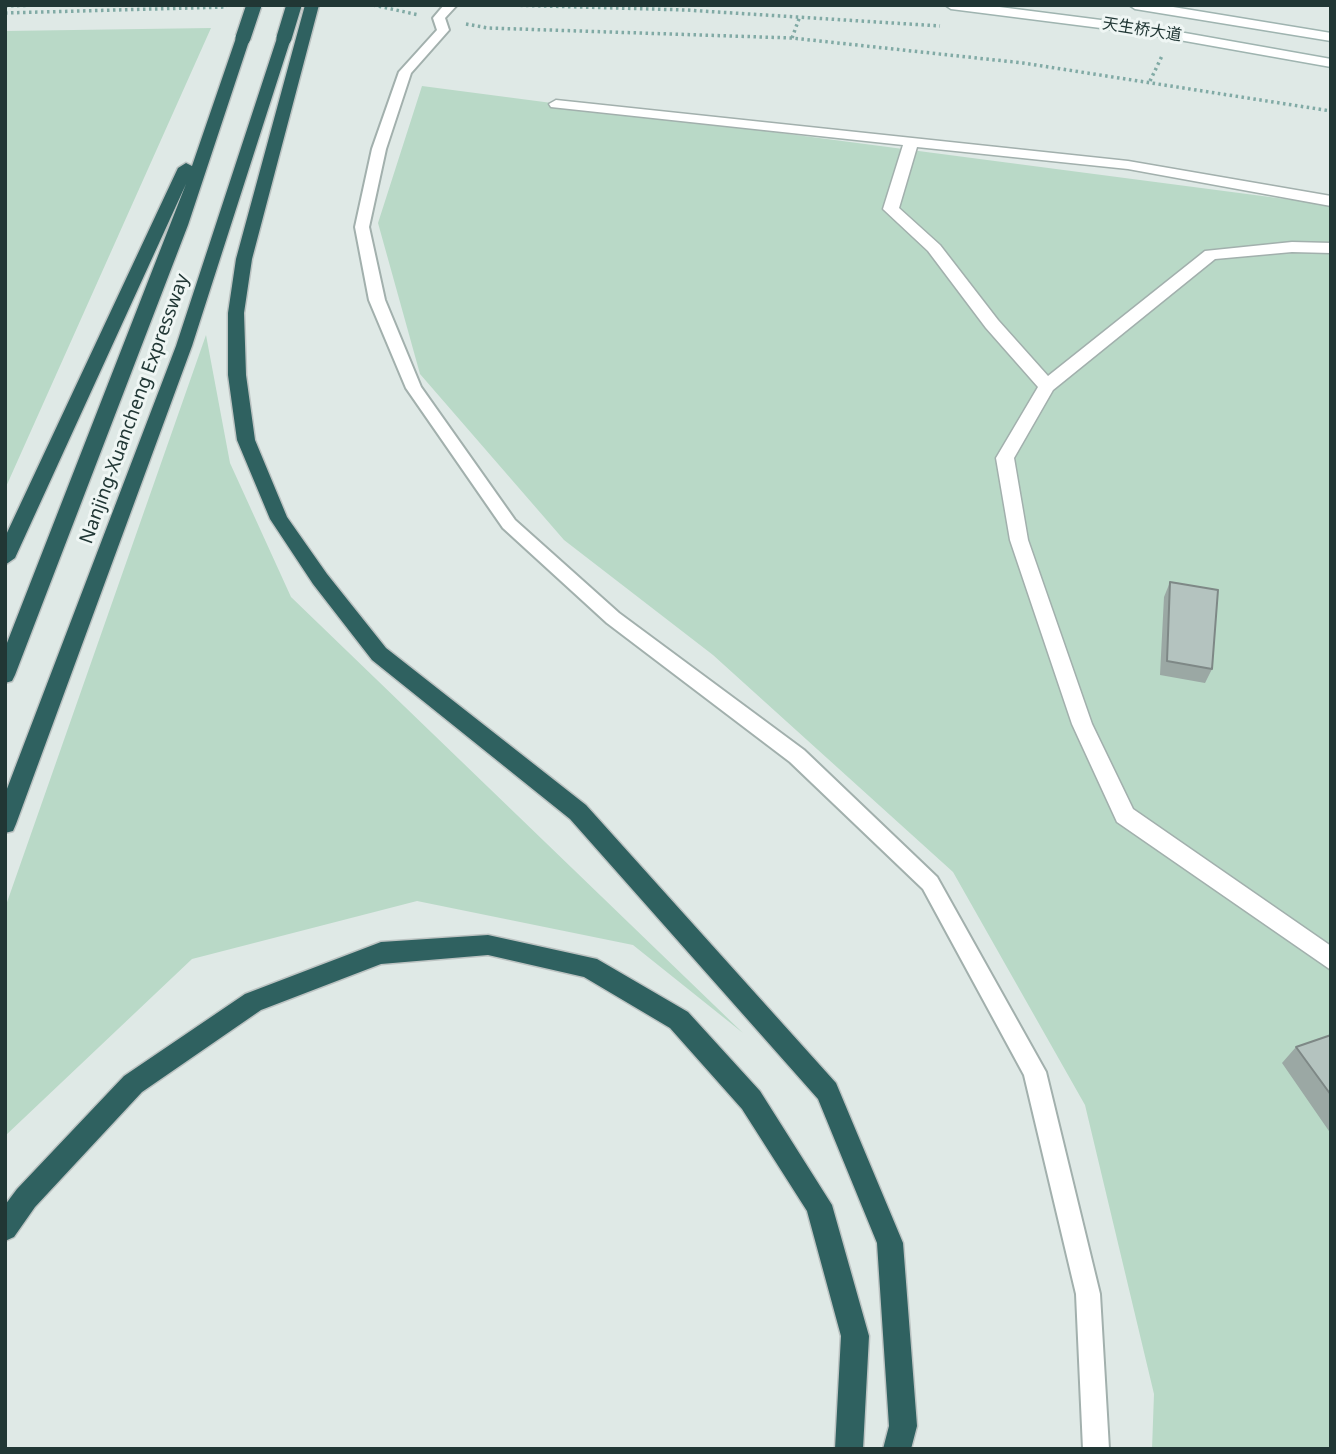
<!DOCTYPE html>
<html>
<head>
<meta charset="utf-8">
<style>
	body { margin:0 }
	#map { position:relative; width:1336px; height:1454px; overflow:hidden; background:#dfe9e6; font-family:"Noto Sans",sans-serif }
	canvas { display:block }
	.frame { position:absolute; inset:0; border:7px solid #213735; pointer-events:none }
</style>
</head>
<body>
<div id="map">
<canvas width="1336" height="1454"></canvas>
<div class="frame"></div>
</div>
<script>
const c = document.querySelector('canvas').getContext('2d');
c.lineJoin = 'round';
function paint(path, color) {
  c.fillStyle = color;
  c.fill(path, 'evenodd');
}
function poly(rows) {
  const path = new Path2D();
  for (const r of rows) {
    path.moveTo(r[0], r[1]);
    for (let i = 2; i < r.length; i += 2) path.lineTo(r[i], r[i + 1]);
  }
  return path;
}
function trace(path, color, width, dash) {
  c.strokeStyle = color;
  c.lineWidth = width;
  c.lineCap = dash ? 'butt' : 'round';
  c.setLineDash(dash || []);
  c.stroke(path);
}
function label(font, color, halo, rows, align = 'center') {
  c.font = font + ' "Noto Sans","Noto Sans SC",sans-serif';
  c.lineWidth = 6;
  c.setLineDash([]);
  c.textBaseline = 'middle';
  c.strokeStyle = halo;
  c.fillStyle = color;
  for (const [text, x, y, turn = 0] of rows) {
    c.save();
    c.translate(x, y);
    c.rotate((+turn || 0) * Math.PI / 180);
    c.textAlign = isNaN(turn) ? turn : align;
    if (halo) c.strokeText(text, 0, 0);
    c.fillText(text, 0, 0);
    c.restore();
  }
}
const green = poly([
	[211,28,5,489,5,31],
	[422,86,1331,205,1331,1449,1152,1449,1154,1394,1085,1105,953,872,713,655,564,540,420,374,378,223],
	[206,335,230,463,291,597,743,1033,633,945,417,901,192,959,5,1136,5,908]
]);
const path = poly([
	[373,5,419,15],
	[508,5,686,10,940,26],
	[5,6,43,5],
	[5,13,227,7],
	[466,24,488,28,792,38,1023,63,1331,111],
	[792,38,800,16],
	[1150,81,1162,56]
]);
const service = poly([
	[444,5,457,5,445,18,449,30,411,73,386,149,369,227,385,300,421,387,515,520,619,613,804,750,937,877,1046,1072,1100,1294,1109,1449,1083,1449,1076,1294,1024,1075,923,889,790,762,607,623,503,528,406,388,369,300,355,227,372,149,399,72,437,30,433,18,444,5]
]);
const minor = poly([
	[556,100,1128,161,1331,196,1331,206,1128,169,917,147,899,208,940,245,998,320,1048,376,1205,251,1292,242,1331,243,1331,253,1292,252,1215,259,1053,390,1014,458,1028,540,1092,724,1133,809,1331,946,1331,970,1117,822,1072,724,1010,540,996,458,1038,387,986,328,928,251,883,209,903,145,551,107,549,104,556,100]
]);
const secondary = poly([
	[945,5,984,5,1140,25,1331,59,1331,67,1140,33,951,9,945,5],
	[1129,5,1161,5,1331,33,1331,41,1135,9,1129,5]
]);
const motorway = poly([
	[305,5,319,5,252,259,244,313,246,375,255,440,287,517,327,574,386,648,586,805,836,1083,903,1243,917,1426,911,1449,883,1449,889,1426,877,1243,818,1099,570,819,372,660,313,584,270,519,237,440,228,375,228,313,236,259,305,5],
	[243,34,250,38,188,225,15,675,12,681,5,683,5,648,186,184,15,558,5,565,5,537,178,168,186,163,192,166,236,38,243,34],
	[284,34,291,38,192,346,16,824,13,831,5,833,5,794,176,346,277,38,284,34],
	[488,935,597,959,688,1012,760,1091,832,1205,869,1336,863,1449,835,1449,841,1336,807,1211,742,1109,670,1028,584,977,488,955,381,964,261,1010,142,1092,35,1207,14,1237,5,1241,5,1205,17,1189,124,1076,245,994,381,942,488,935]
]);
const motorwayBridge = poly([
	[243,38,254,5],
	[284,38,294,5]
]);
const wall = poly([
	[1170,582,1212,669,1205,683,1160,675,1164,597],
	[1331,1035,1331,1134,1282,1063,1296,1047]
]);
const building = poly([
	[1170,582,1218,590,1212,669,1167,661,1170,582],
	[1331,1035,1331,1095,1296,1047,1331,1035]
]);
const farStreetnames = [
	["天生桥大道",1142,30,9]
];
const streetNames = [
	["Nanjing-Xuancheng Expressway",135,409,-70]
];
paint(green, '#b9d9c7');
trace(service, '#a2b0ad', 4);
trace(minor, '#a2b0ad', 3);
trace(secondary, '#9fb4b0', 3);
trace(motorway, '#bcc3c2', 3);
trace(path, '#81aaa5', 3.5, [2.5, 3.5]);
paint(service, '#fff');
paint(minor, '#fff');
paint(secondary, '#fff');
paint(motorway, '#2f6160');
trace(motorwayBridge, '#bcc3c2', 18, []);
trace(motorwayBridge, '#2f6160', 15);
paint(wall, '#9ba8a4');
paint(building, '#b4c3bf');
trace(building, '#7e8886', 2);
label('16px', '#213735', '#eff6f4', farStreetnames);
label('19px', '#213735', '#eff6f4', streetNames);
</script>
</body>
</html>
